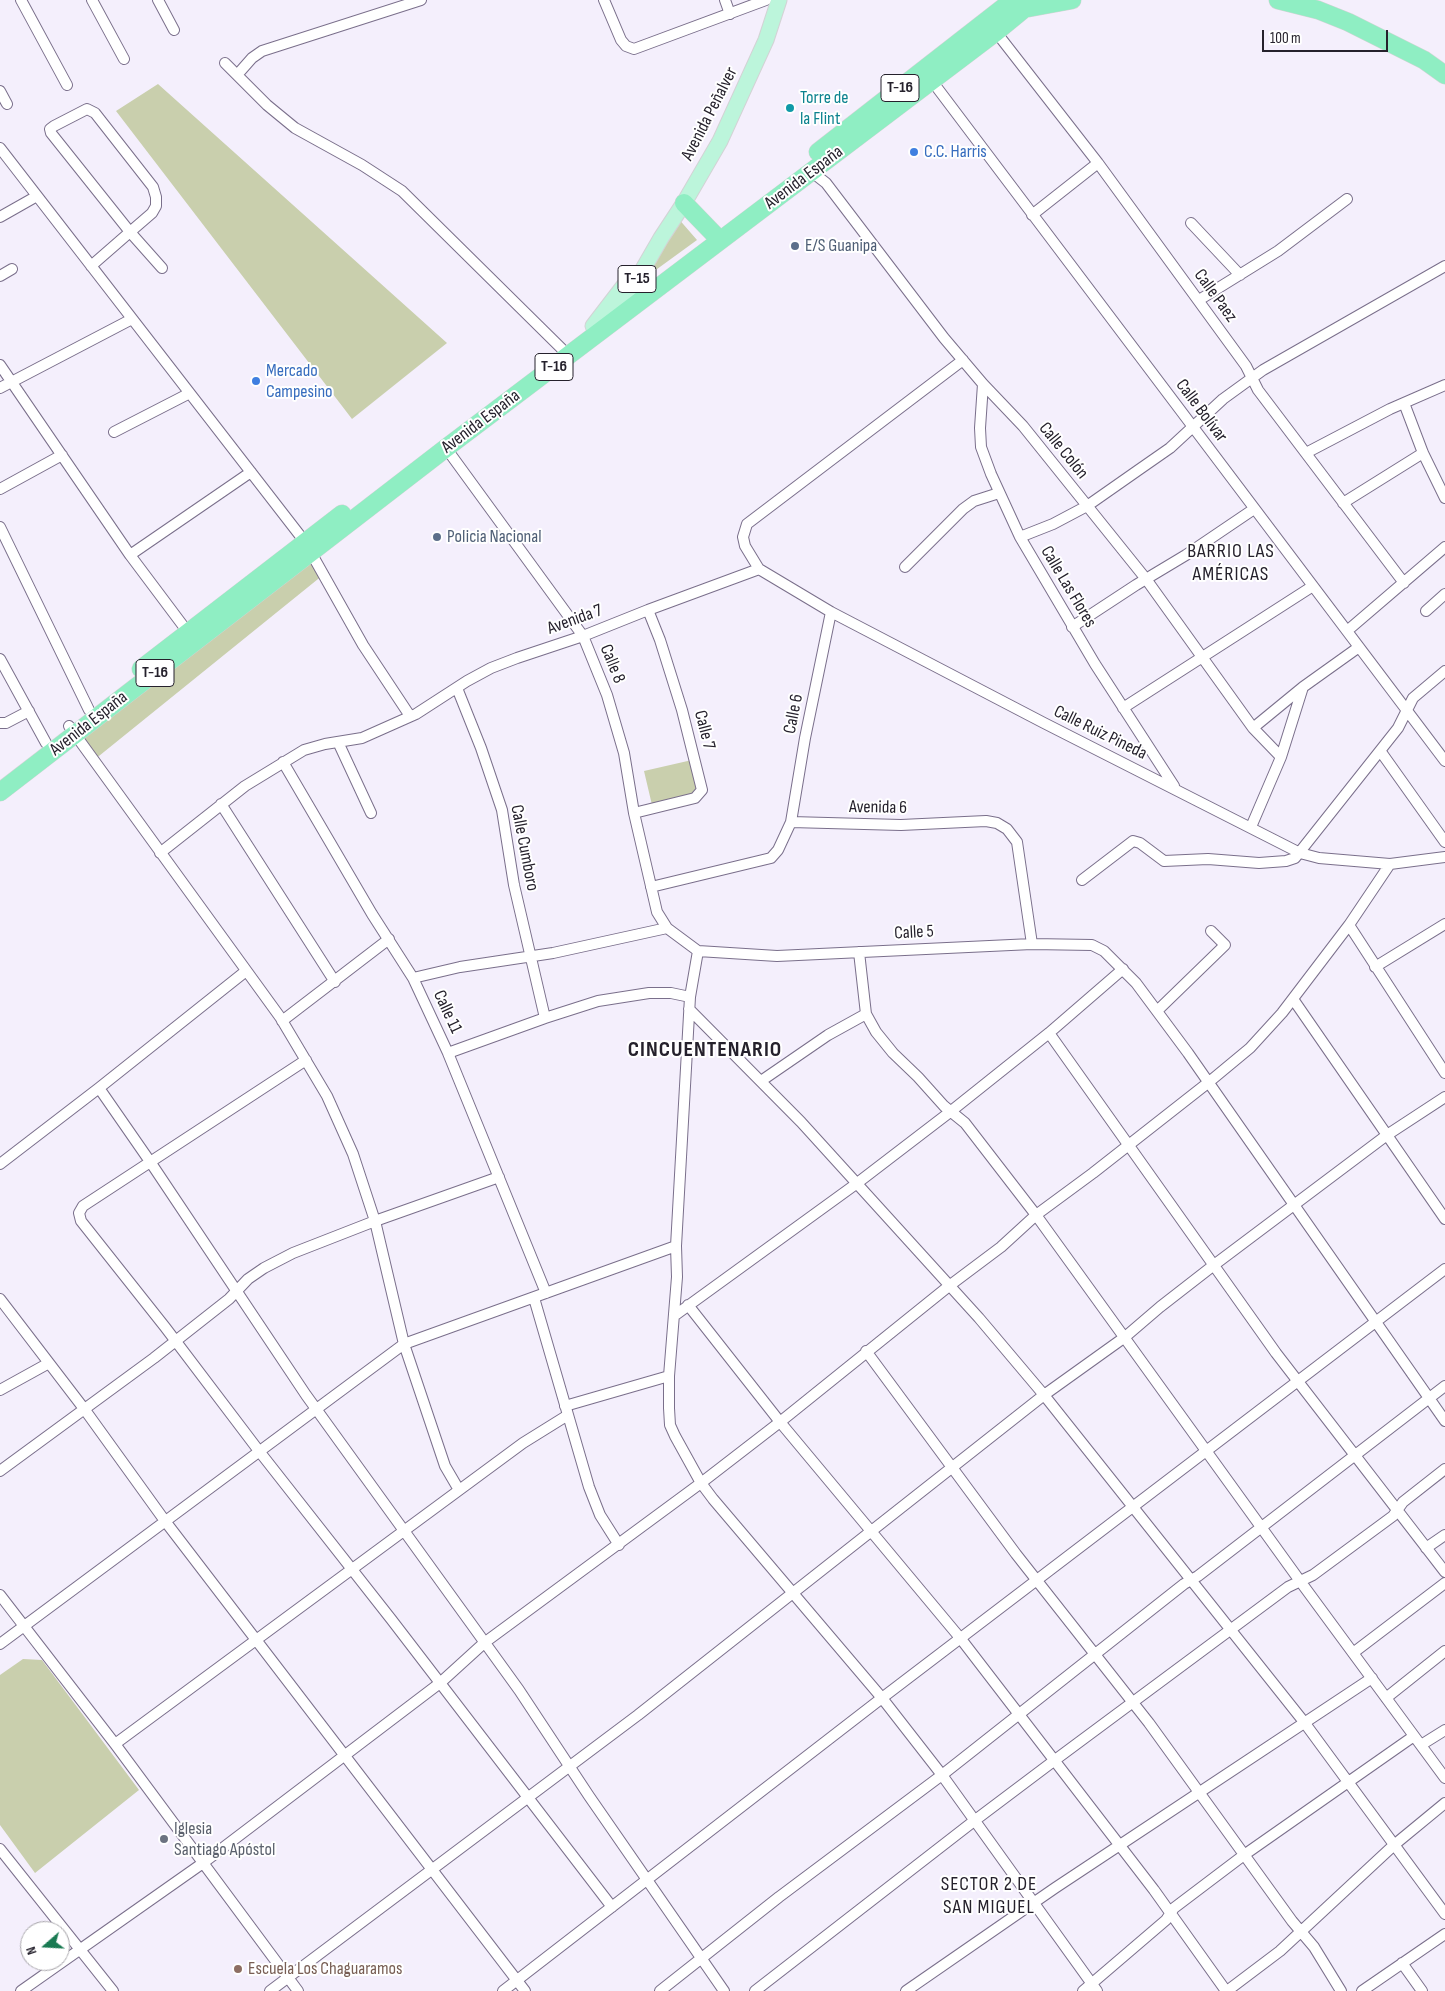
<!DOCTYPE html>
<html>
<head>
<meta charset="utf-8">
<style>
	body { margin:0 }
	#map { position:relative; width:1445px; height:1991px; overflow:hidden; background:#f4effc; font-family:"Sofia Sans Condensed",sans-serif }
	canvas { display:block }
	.north { position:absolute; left:20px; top:1921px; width:50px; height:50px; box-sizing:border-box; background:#fff; border:1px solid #a8a6ab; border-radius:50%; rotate:251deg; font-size:14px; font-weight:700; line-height:20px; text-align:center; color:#25212c }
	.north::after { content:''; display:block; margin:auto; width:18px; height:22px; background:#197a52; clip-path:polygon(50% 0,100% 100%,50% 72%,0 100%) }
	.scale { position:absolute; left:1262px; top:30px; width:126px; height:22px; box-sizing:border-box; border:2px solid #25212c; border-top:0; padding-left:6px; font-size:15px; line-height:18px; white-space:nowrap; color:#25212c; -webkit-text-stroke:4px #fff; paint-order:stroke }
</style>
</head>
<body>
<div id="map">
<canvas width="1445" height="1991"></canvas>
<div class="north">N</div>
<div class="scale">100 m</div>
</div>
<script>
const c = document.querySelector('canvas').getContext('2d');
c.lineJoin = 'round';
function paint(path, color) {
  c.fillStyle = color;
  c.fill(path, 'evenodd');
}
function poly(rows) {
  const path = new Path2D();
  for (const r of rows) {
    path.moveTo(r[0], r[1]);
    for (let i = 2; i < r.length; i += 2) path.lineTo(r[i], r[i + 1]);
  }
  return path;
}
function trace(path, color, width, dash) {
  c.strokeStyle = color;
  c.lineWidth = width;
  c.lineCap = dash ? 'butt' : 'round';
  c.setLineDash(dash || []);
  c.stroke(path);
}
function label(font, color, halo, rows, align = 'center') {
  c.font = font + ' "Sofia Sans Condensed",sans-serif';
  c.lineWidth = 4;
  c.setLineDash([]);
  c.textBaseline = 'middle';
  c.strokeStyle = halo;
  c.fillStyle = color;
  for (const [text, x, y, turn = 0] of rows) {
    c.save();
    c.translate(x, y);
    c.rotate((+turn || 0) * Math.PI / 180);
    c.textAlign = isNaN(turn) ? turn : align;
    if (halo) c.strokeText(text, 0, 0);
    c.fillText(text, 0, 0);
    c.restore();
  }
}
const green = poly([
	[158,84,447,343,352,419,116,111],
	[677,217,697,240,642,280],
	[311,553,323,575,94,760,76,735],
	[692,760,699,794,652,805,644,771],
	[23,1659,42,1660,139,1790,35,1873,0,1825,0,1675]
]);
const street = poly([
	[21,0,67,85],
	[92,0,124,59],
	[158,0,174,30],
	[604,0,621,40,626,46,634,49,766,0],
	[725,0,730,14],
	[996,32,1098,163,1246,366,1258,390,1404,583],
	[225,63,267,105,295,128,362,165,402,191,562,349],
	[237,75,252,58,262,51,421,0],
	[932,81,1445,761],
	[0,91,7,104],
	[0,148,305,542,363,645,410,716],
	[812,172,826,183,944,338,983,384,1023,426,1146,579,1253,728,1281,757],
	[1032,215,1098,163],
	[0,217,37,196],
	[1191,223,1240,275],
	[91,266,130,232,152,213,156,206,156,197,153,187,95,113,87,109,54,126,50,129,51,133,130,232,162,268],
	[0,276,12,269],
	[1199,300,1278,251,1347,199],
	[963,360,747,524,743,537,745,546,759,569,831,612,1044,723,1300,853,1319,858,1390,864,1445,857],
	[0,365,130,555,190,635],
	[983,384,980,428,981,447,991,474,1020,537,1095,664,1174,786],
	[0,388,132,319],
	[1404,403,1423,453,1445,498],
	[114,432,188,394],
	[446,448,583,636,607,695,624,753,634,813,657,912,667,928],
	[1306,453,1390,409,1445,385],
	[0,489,62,455],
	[1343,503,1423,453],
	[0,527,89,710],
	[1020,537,1053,524,1087,506,1137,471,1170,448,1223,399,1263,370,1445,266],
	[130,555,251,472],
	[905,567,963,509,974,501,999,493],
	[1426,611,1445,594],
	[1072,627,1136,585,1186,555,1254,509],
	[1347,631,1445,547],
	[0,659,46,743],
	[457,688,481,748,502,810,514,885,545,1018],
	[1123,708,1313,586],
	[0,723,6,723,29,711],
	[69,726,280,1017,327,1096,353,1154,375,1221,404,1344,445,1466,459,1490],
	[1253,728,1303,687,1359,647],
	[338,742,371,813],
	[1381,752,1445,842],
	[283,762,372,914,413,978,448,1053,546,1293],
	[221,804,335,982],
	[634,813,695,798,702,790,682,710,660,640,648,610],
	[791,822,805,738,831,612],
	[1251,827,1281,757,1303,687],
	[160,853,245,786,304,750,325,744,362,738,416,714,467,681,491,668,517,658,583,636,648,610,759,569],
	[1082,880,1133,841,1140,843,1164,861,1208,859,1259,863,1286,861,1295,858,1398,728,1413,698,1445,671],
	[651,887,771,858,778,850,791,822,901,825,986,821,997,823,1007,829,1017,842,1032,944],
	[1349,925,1445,1073],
	[698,951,690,997,676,1246,677,1277,669,1376,669,1408,670,1425,675,1436,701,1483,713,1499,882,1698,942,1775,1097,1991],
	[698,951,777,956,1032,944,1092,945,1104,951,1136,983,1188,1053,1445,1421],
	[859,952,866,1014,876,1032,893,1053,918,1077,944,1106,965,1123,1036,1215,1300,1581,1445,1778],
	[1375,967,1445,924],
	[413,978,460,967,553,953,667,928,698,951],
	[1293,999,1445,1219],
	[689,1009,801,1122,979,1318,1044,1395,1304,1722,1445,1914],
	[1157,1011,1225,945,1211,931],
	[282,1021,389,939],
	[1049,1033,1276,1353,1445,1572],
	[448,1053,545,1018,598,1001,649,993,671,993,690,997],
	[306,1060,83,1206,79,1213,81,1221,165,1327,259,1451,391,1619,612,1907],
	[761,1081,828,1035,866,1014],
	[99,1088,151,1163,306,1395,519,1690,589,1796,724,1991],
	[0,1164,99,1088,246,971],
	[534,1298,589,1487,600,1515,619,1545],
	[0,1299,85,1410,165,1521,525,1991],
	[688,1305,780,1422,961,1639,1154,1890,1226,1991],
	[674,1316,856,1184,950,1112,1049,1033,1123,969],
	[866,1351,1016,1554,1149,1723,1292,1921,1314,1947,1341,1991],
	[0,1390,49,1363],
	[565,1406,669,1376],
	[0,1471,154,1358,229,1299,248,1279,264,1268,293,1253,375,1221,499,1177],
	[1426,1548,1445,1535],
	[0,1595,115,1744,298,1991],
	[0,1644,404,1344,676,1246],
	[1353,1653,1445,1583],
	[1386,1698,1445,1651],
	[115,1744,523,1443,568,1415],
	[1421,1745,1445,1730],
	[0,1849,113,1991],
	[1402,1963,1422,1991],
	[21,1991,203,1863,440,1683,484,1643,701,1483,780,1422,949,1286,1001,1247,1036,1215,1093,1173,1209,1082,1250,1048,1282,1013,1349,925,1390,864],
	[270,1991,638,1715,1044,1395,1125,1337,1160,1307,1214,1265,1387,1135,1445,1097],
	[503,1991,882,1698,1445,1269],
	[660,1991,779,1897,942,1775,1184,1584,1198,1576,1445,1386],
	[755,1991,974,1821,1055,1760,1288,1587,1313,1575,1393,1516,1403,1502,1445,1469],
	[906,1991,1055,1888,1372,1678],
	[1083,1991,1166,1920,1174,1908,1244,1855,1414,1736],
	[1227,1991,1280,1951,1394,1845,1445,1803],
	[1362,1991,1445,1934]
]);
const primary = poly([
	[616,320,624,302,661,238,684,203,720,141,766,40,779,0],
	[593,326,626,283]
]);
const highway = poly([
	[1278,0,1318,10,1348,22,1424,60,1445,75],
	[1023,9,1072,0],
	[818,152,1013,0],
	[684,203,714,234],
	[141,669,342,514],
	[0,792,446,448,996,32,1035,0]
]);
const markers = [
	[790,108,5,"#0f9aa8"],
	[914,152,5,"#3f7fe0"],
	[795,246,5,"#5c6f8a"],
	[256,381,5,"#3f7fe0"],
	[437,537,5,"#5c6f8a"],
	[164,1839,5,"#6b7280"],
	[238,1969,5,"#8d6e63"]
];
const shields = [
	[900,88,38],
	[637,279,38],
	[554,367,38],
	[155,673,38]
];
const shieldNames = [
	["T-16",900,88],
	["T-15",637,279],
	["T-16",554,367],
	["T-16",155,673]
];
const cultureNames = [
	["Torre de",800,98],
	["la Flint",800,119]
];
const streetNames = [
	["Avenida Peñalver",710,114,-63],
	["Avenida España",804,178,-37],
	["Calle Paez",1215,296,54],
	["Calle Bolívar",1201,411,53],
	["Avenida España",481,422,-37],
	["Calle Colón",1063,451,51],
	["Calle Las Flores",1068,587,59],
	["Avenida 7",575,620,-20],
	["Calle 8",612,664,68],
	["Calle 6",794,714,-79],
	["Avenida España",89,724,-38],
	["Calle 7",704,730,76],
	["Calle Ruiz Pineda",1100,733,26],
	["Avenida 6",878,808,1],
	["Calle Cumboro",524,848,79],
	["Calle 5",914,933,-3],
	["Calle 11",447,1012,65]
];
const shopNames = [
	["C.C. Harris",924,152],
	["Mercado",266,371],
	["Campesino",266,392]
];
const serviceNames = [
	["E/S Guanipa",805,246],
	["Policia Nacional",447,537]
];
const worshipNames = [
	["Iglesia",174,1829],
	["Santiago Apóstol",174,1850]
];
const educationNames = [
	["Escuela Los Chaguaramos",248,1969]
];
const quarterNames = [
	["BARRIO LAS",1231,552],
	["AMÉRICAS",1231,575],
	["SECTOR 2 DE",989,1885],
	["SAN MIGUEL",989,1908]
];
const districtNames = [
	["CINCUENTENARIO",705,1050]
];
paint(green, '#c9cfad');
trace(street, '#7a6f8b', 12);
trace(primary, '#d3d3d5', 17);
trace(highway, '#d3d3d5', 19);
trace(street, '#fff', 10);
trace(primary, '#bcf5db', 15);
trace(highway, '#8feec3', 18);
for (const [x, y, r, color] of markers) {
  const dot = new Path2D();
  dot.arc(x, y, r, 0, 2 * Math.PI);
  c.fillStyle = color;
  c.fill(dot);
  trace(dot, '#fff', 2);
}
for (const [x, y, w] of shields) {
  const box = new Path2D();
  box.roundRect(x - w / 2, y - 13.5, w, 27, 4);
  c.fillStyle = '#fff';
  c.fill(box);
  trace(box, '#25212c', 1);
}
label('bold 16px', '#25212c', null, shieldNames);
label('18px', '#0d838f', '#fff', cultureNames, 'left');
label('18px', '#25212c', '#fff', streetNames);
label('18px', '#366cbe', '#fff', shopNames, 'left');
label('18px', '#4e5e75', '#fff', serviceNames, 'left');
label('18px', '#5b616d', '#fff', worshipNames, 'left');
label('18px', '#785e54', '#fff', educationNames, 'left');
c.letterSpacing = '1px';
label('20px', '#25212c', '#fff', quarterNames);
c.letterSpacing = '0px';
c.letterSpacing = '1px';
label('bold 22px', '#25212c', '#fff', districtNames);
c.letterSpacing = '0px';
</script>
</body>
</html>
